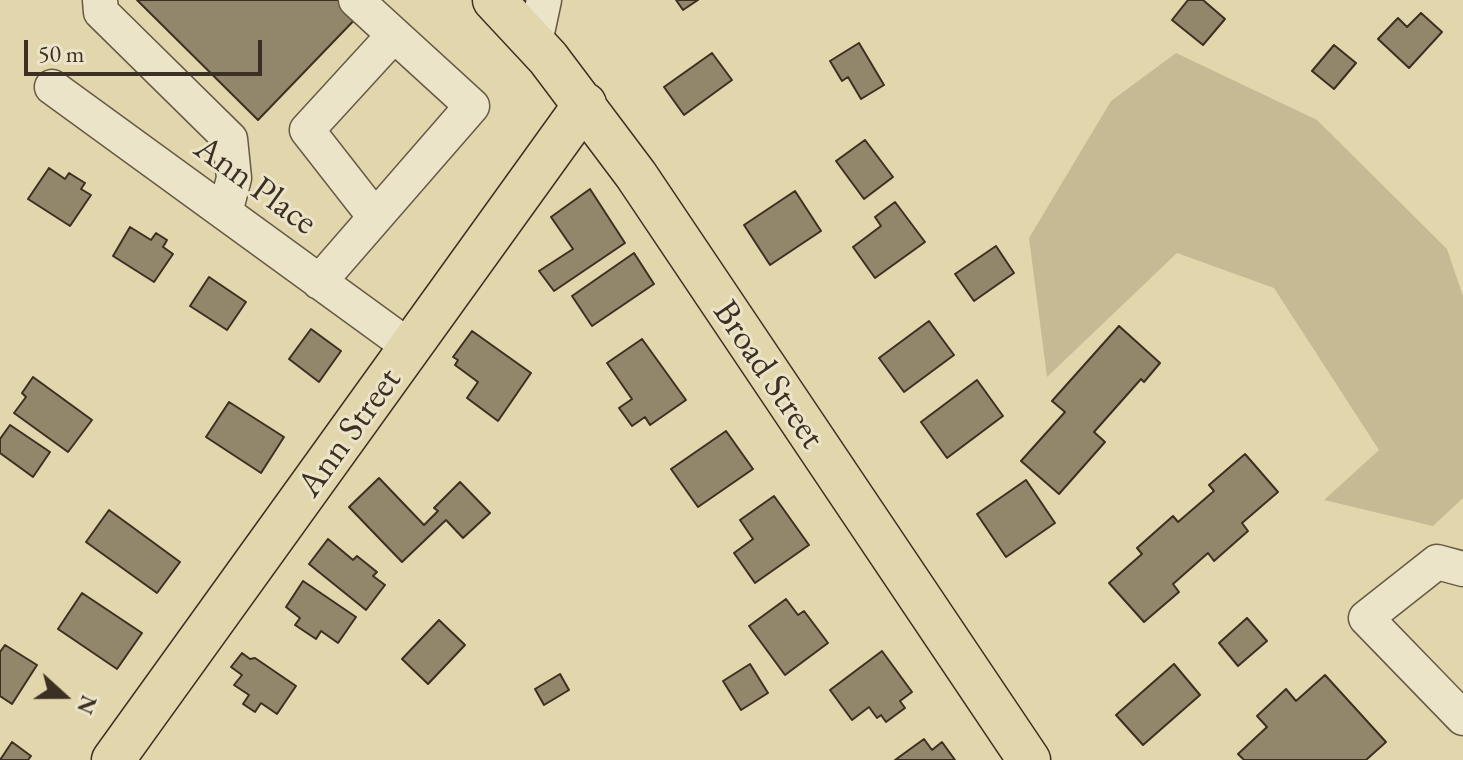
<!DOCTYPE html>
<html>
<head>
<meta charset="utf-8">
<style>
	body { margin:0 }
	#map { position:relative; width:1463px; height:760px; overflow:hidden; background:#e2d6ac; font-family:"EB Garamond",serif }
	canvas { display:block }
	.north { position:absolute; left:24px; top:656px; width:80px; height:80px; -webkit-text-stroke:6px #ece4c9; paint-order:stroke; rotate:111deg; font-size:22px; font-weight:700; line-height:32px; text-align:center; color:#3c3024 }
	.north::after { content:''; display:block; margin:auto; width:28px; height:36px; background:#3c3024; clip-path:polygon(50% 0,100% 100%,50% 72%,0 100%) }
	.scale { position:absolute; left:24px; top:40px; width:238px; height:36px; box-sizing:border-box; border:4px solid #3c3024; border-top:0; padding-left:10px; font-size:24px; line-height:28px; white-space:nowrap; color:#3c3024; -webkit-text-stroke:6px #ece4c9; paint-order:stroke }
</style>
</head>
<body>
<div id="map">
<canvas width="1463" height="760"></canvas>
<div class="north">N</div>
<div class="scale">50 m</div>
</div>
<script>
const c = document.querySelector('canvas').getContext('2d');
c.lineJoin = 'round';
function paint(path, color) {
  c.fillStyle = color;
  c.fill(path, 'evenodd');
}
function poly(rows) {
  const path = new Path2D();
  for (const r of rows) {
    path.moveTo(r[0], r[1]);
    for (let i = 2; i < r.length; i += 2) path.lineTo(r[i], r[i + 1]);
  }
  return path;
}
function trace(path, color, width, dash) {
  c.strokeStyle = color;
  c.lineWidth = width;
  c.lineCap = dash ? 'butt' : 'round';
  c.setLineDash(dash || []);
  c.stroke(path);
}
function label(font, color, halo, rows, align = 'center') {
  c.font = font + ' "EB Garamond",serif';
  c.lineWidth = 6;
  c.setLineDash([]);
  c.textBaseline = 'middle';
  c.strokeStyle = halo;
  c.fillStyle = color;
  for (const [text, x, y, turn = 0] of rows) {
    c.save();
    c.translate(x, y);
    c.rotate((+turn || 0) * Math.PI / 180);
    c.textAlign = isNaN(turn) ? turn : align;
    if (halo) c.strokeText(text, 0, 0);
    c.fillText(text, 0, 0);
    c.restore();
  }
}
const green = poly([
	[1176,53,1317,120,1447,249,1463,296,1463,498,1433,526,1324,500,1379,450,1274,288,1177,253,1047,377,1029,238,1111,101]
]);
const building = poly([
	[137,0,349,0,362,12,258,120,137,0],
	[676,0,698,0,683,10,676,0],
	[1188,0,1203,0,1225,19,1203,45,1172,20,1188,0],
	[1421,13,1442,32,1409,68,1378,39,1398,18,1407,27,1421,13],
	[859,43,884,85,861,99,848,77,842,81,830,61,859,43],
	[1334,45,1356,63,1334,89,1312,71,1334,45],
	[712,53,732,80,684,115,664,87,712,53],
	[865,140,893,177,864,199,836,161,865,140],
	[49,168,65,179,69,173,85,183,81,189,91,195,70,226,28,199,49,168],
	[590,189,625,243,554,291,539,271,573,249,551,217,590,189],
	[795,191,821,231,770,265,744,225,795,191],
	[895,202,925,242,875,278,853,247,881,226,875,217,895,202],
	[130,227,151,240,156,233,167,240,163,247,173,254,154,282,113,256,130,227],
	[996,246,1014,273,974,301,955,274,996,246],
	[634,253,654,284,592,326,572,296,634,253],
	[209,277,246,302,227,330,190,306,209,277],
	[929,321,954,355,904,392,879,358,929,321],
	[1119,326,1160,363,1144,382,1141,379,1094,432,1105,442,1059,494,1021,461,1065,412,1052,401,1119,326],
	[311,329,341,351,319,382,289,359,311,329],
	[472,331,531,373,498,421,467,398,478,382,455,365,458,360,453,357,472,331],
	[642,339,686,400,650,425,645,417,632,426,619,408,632,399,607,363,642,339],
	[33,377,92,420,68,452,14,413,26,397,22,393,33,377],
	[977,380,1003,416,947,458,921,422,977,380],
	[229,402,284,437,261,473,206,437,229,402],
	[10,425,50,452,33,477,0,453,0,439,10,425],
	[726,431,753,469,698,507,671,469,726,431],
	[1245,454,1278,492,1242,523,1248,531,1214,561,1208,553,1173,584,1179,592,1144,622,1109,583,1142,554,1137,548,1173,516,1178,522,1214,491,1209,485,1245,454],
	[379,478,424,525,438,511,434,508,460,482,490,513,463,538,446,520,402,562,349,507,379,478],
	[1026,480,1055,523,1006,557,977,514,1026,480],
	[774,496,809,545,755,583,734,553,753,539,740,520,774,496],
	[109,510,180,562,157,593,86,542,109,510],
	[328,539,353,560,357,556,377,572,373,576,385,585,366,610,309,564,328,539],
	[303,581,356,617,338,643,321,631,316,639,295,625,300,618,286,607,303,581],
	[82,593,142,633,117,669,58,629,82,593],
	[786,599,798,615,804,611,828,643,785,675,749,626,786,599],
	[1247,618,1267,641,1238,666,1219,643,1247,618],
	[439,620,465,645,428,684,402,659,439,620],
	[5,645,37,665,12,704,0,696,0,652,5,645],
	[882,651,912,692,900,701,905,708,886,722,881,715,877,718,869,707,852,720,830,690,882,651],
	[242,653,250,659,255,658,296,686,277,714,261,703,255,712,243,704,249,695,234,685,242,675,231,667,242,653],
	[750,664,768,693,741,710,723,681,750,664],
	[1174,664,1200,695,1143,745,1116,715,1174,664],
	[560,674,569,690,544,705,535,689,560,674],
	[1325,675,1386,742,1366,760,1244,760,1238,754,1267,727,1257,716,1286,689,1296,701,1325,675],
	[924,739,932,750,942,742,955,760,895,760,924,739],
	[12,742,31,756,28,760,0,760,12,742]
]);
const minor = poly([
	[100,0,101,12,230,139,234,178,225,213],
	[535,42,544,0],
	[52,87,411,348],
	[375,217,307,130,394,35],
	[319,282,472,106,356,0],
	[1463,569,1437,562,1366,618,1463,718]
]);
const major = poly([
	[494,0,548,58,636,175,1029,760],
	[113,760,585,104]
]);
const streetNames = [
	["Ann Place",255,186,36],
	["Broad Street",768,375,56],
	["Ann Street",350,433,-54]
];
paint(green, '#c6ba95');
paint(building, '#92866b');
trace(building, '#3c3024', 2);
trace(minor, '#665a46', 37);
trace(major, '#3c3024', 45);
trace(minor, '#ece4c9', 34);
trace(major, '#e2d6ac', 42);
label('36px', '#3c3024', '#ece4c9', streetNames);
</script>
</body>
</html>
